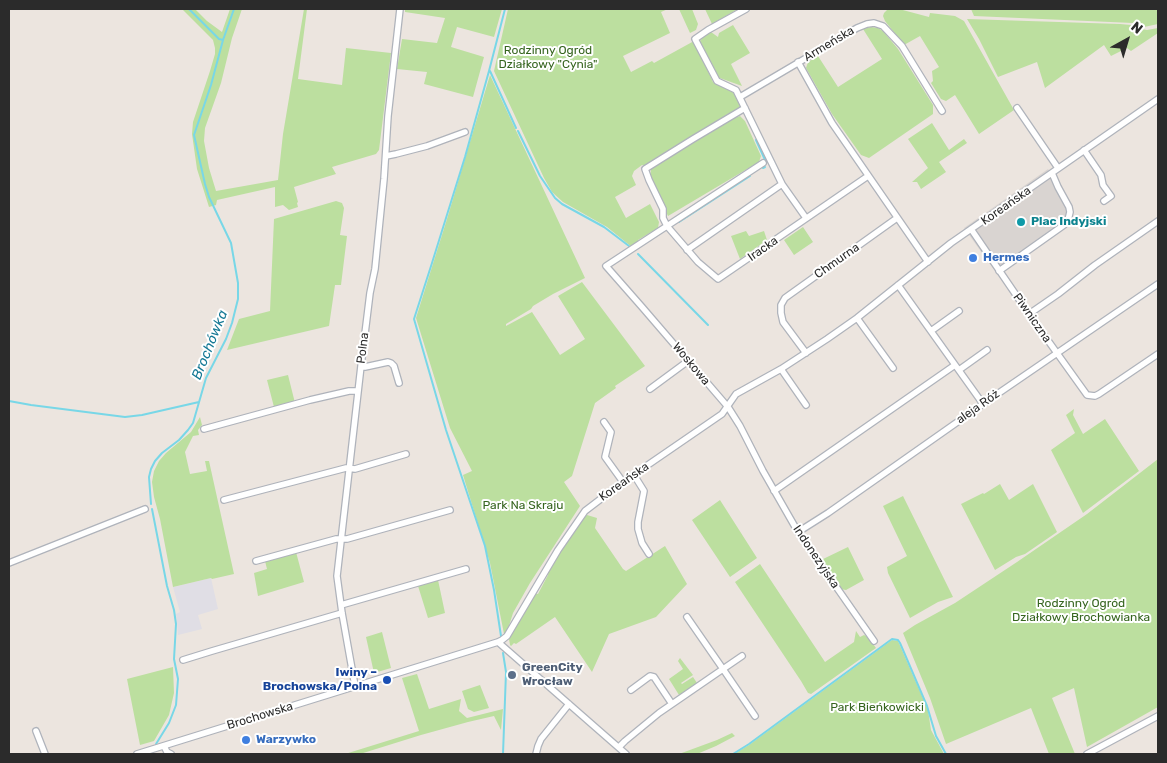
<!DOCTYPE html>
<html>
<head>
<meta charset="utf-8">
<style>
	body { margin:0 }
	#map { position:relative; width:1167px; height:763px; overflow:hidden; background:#ece5df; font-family:Rubik,sans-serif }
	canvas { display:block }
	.frame { position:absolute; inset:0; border:10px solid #2b2b2b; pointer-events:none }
	.north { position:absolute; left:1102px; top:15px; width:50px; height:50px; -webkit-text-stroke:4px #fff; paint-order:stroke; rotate:39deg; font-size:14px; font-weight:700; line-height:20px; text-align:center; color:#2b2b2b }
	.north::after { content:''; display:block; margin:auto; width:18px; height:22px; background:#2b2b2b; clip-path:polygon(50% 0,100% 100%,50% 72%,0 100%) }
</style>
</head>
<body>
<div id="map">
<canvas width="1167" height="763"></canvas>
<div class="frame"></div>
<div class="north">N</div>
</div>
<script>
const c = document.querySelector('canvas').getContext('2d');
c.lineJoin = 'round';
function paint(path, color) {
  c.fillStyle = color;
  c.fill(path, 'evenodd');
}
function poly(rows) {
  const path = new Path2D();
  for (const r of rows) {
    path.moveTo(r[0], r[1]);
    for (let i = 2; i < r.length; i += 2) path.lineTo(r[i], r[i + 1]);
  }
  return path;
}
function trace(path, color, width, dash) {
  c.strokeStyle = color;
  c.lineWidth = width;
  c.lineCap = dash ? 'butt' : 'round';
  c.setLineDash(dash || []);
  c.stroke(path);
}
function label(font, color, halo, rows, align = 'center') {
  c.font = font + ' Rubik,sans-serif';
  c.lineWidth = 4;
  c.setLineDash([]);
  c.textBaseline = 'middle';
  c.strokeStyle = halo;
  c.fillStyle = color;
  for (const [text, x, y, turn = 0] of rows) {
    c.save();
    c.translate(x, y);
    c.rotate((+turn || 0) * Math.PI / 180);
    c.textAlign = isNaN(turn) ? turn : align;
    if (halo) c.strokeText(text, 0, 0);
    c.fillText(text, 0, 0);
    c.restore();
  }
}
const industrial = poly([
	[211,578,218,609,198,615,202,629,178,635,177,621,176,614,180,612,173,587]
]);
const green = poly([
	[182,9,195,9,207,21,222,32,230,9,242,9,232,38,221,83,205,128,204,141,209,168,216,191,278,180,283,134,304,9,307,9,298,79,342,85,346,48,391,53,379,150,376,154,332,167,336,174,294,187,298,202,297,203,298,207,289,210,283,205,275,207,275,187,217,200,216,205,209,207,197,169,192,134,193,122,210,71,215,54,215,48,213,40],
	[405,9,502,9,494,37,457,27,451,47,484,57,473,97,424,84,427,72,397,69,402,39,437,43,445,18,405,12],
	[508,9,668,9,661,12,670,33,623,56,631,72,652,61,654,63,694,41,713,82,734,92,739,101,740,107,647,166,642,165,634,171,632,176,636,185,615,197,626,218,650,204,659,222,658,228,638,240,639,244,633,248,607,227,563,202,552,192,544,178,494,71],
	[679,9,692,9,698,24,696,30,690,33],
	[705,9,738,9,712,24],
	[888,9,899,9,929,17,930,13,955,16,964,21,1014,110,979,134,955,95,946,101,941,99,931,83,933,81,932,71,939,67,920,36,904,45,885,21,883,16,884,13],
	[971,9,1158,9,1158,24,1144,27,1133,23,974,16],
	[967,19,1120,24,1131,25,1137,28,1147,30,1158,28,1158,33,1131,51,1127,48,1111,56,1104,45,1045,88,1037,62,998,77,979,39],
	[733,25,750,53,731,64,742,86,717,77,699,42,704,36,711,32,718,37,719,33],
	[871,27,878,28,883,31,898,49,933,105,933,114,869,158,861,155,849,138,832,114,806,68,808,62,818,56,838,87,882,59,863,29],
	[490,75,585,278,553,294,533,306,531,309,506,324,506,326,532,312,560,355,585,339,558,296,582,282,645,366,615,386,616,388,595,403,572,476,564,482,580,506,530,583,513,613,508,629,504,634,490,563,463,475,472,471,450,428,416,318,447,219],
	[740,116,745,121,761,156,759,162,668,216,650,179,651,169,726,121],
	[932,123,949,150,964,139,967,143,939,162,946,172,921,189,917,182,912,182,928,168,908,139],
	[336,201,342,203,344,208,340,235,347,236,341,285,335,285,329,326,227,350,239,319,270,311,274,219],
	[803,227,813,242,794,255,784,240],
	[746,231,749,236,764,231,767,240,740,259,731,236],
	[288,375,295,403,274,407,267,380],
	[1074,409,1073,415,1083,434,1105,419,1139,471,1083,513,1051,450,1075,433,1066,415],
	[200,417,202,425,198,430,199,435,193,436,185,452,190,474,207,471,205,461,209,461,234,574,212,579,211,578,173,587,160,519,154,497,152,482,154,471,159,461,166,453,191,432],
	[1158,459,1158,707,1087,747,1074,688,1052,698,1075,754,1049,754,1031,708,946,744,930,698,903,633,915,625,955,603,1017,562,1087,514],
	[1000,484,1009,500,1033,484,1057,532,1025,554,1016,557,995,570,961,504,983,493,984,494],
	[903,496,953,597,938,602,910,618,888,573,887,567,907,556,883,506],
	[720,500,757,558,730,577,692,520],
	[587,515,597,518,595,528,623,569,626,571,665,546,687,584,656,617,609,634,592,672,555,617,516,644,514,643,511,646,510,645,509,639,534,593,538,594,548,575,549,568,583,516],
	[848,547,864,580,846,590,840,589,821,560],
	[296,552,304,582,258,596,254,573,267,569,265,561],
	[760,564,825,662,854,642,856,631,860,637,864,635,868,637,876,648,811,694,808,693,801,681,735,582],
	[438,580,445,613,428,618,418,586],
	[382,632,391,668,374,673,366,637],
	[892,640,898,641,928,710,931,730,944,754,734,754,749,745],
	[680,658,693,675,681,683,682,684,693,677,697,683,679,695,669,679,683,669,678,661],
	[173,667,174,693,169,715,154,741,140,745,127,679],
	[417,674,429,709,461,699,459,711,467,718,503,709,501,730,494,716,468,722,421,735,360,754,345,754,419,731,402,678],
	[480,685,489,708,474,712,468,709,462,691],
	[732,733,735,736,716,746,697,754,679,754,717,740]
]);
const plaza = poly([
	[1048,169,1072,205,1072,214,1070,221,1060,232,998,275,964,228]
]);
const stream = poly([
	[189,9,219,39,223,40],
	[490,71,516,128],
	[518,131,540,176,555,198,562,204,604,227,629,246],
	[756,140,766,162],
	[763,168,765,167],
	[679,222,750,176],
	[638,254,708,325],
	[9,401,31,405,125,417,142,415,199,402],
	[151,504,149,477,151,469,155,461,162,453,179,440,188,430,193,423,206,378,226,339,232,323,238,299,238,283,231,243,209,197,205,184,194,135,211,85,223,40,234,9],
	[152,509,167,586,174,610,176,624,174,659,178,679,176,705,169,723,156,744],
	[501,636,494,590,485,546,446,430,414,319,432,263,465,157,489,71,505,9],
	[503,653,506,672,503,754],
	[733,754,749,744,892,639,898,640,900,643,927,706,936,736,946,754]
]);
const minor = poly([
	[746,9,708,30,695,39,717,81,736,90,782,184],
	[798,62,832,123,928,262],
	[740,97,857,28,867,24,874,23,883,26,902,46,942,111],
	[745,108,693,139,645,169,649,180,663,209,663,218,667,226,698,262,718,279,868,176],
	[1017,108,1058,168],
	[1084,150,1101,175,1103,185,1111,196,1104,201],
	[386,156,396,154,427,146,465,132],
	[763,163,606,266,642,307,728,407,740,426,763,471,798,532,874,641],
	[971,229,1029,314,1087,395,1095,396,1099,394,1158,354],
	[687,250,782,184,806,218],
	[999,271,1064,225,1068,220,1070,212,1069,207,1058,187,1052,173],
	[898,285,983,404],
	[1029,314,1058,294,1095,265,1158,221],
	[857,318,893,368],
	[931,331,959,311],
	[806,353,783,322,781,313,781,305,785,298,897,218],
	[361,366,365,367,388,362,391,363,394,366,399,383],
	[781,369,806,405],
	[959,370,987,350],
	[650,389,688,361],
	[604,422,611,432,605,457,623,482],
	[204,429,310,400,349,391,358,391],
	[634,475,644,491,638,522,638,529,642,543,649,554],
	[774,491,955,365],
	[224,500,346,468,355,469,406,454],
	[798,532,828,513,993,397,1158,284],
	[256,561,336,539,347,539,450,510],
	[9,563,145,509],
	[341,605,466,569],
	[498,642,626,754],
	[742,656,723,669,755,716],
	[183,660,212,651,342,613],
	[355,686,342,613,337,576,361,366,370,293,375,269,384,179,388,116,400,9],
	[631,690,650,676,654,677,672,704],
	[36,731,45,754],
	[164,746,167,752,171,754],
	[619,747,625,741,659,713,723,669,687,617],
	[137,754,498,642,502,640,507,636,558,550,585,511,623,482,722,414,736,394,781,369,827,339,857,318,951,243,1158,99],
	[536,754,538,746,541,739,569,704],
	[1087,754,1158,716]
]);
const markers = [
	[1021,222,5,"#0f9aa8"],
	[973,258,5,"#3f7fe0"],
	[512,675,5,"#5c6f8a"],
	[387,680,5,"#1a4fb4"],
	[246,740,5,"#3f7fe0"]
];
const streetNames = [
	["Armeńska",829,44,-31],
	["Koreańska",1006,206,-35],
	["Iracka",763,249,-35],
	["Chmurna",837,261,-35],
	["Piwniczna",1032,318,55],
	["Polna",363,348,-83],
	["Woskowa",691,364,50],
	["aleja Róż",978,407,-35],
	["Koreańska",624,482,-35],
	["Indonezyjska",816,557,56],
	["Brochowska",260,716,-17]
];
const parkNames = [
	["Rodzinny Ogród",548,51],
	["Działkowy \"Cynia\"",548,65],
	["Park Na Skraju",523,506],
	["Rodzinny Ogród",1081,604],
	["Działkowy Brochowianka",1081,618],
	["Park Bieńkowicki",877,708]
];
const cultureNames = [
	["Plac Indyjski",1031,222]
];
const shopNames = [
	["Hermes",983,258],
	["Warzywko",256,740]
];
const serviceNames = [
	["GreenCity",522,668],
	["Wrocław",522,682]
];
const transitNames = [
	["Iwiny –",377,673],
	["Brochowska/Polna",377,687]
];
const waterNames = [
	["Brochówka",210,345,-68]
];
paint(industrial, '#e0dee5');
paint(green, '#bcdf9f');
paint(plaza, '#d9d4d1');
trace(stream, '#78d7e7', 2);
trace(minor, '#afb3bb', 8);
trace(minor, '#fff', 5.5);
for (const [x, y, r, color] of markers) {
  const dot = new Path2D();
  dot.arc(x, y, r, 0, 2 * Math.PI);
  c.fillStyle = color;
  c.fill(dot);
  trace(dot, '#fff', 2);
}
label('12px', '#2b2b2b', '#fff', streetNames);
label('12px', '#36651f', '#fff', parkNames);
label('bold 12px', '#0d838f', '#fff', cultureNames, 'left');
label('bold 12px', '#366cbe', '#fff', shopNames, 'left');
label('bold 12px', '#4e5e75', '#fff', serviceNames, 'left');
label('bold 12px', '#164399', '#fff', transitNames, 'right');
label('italic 14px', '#167995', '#fff', waterNames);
</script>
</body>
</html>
